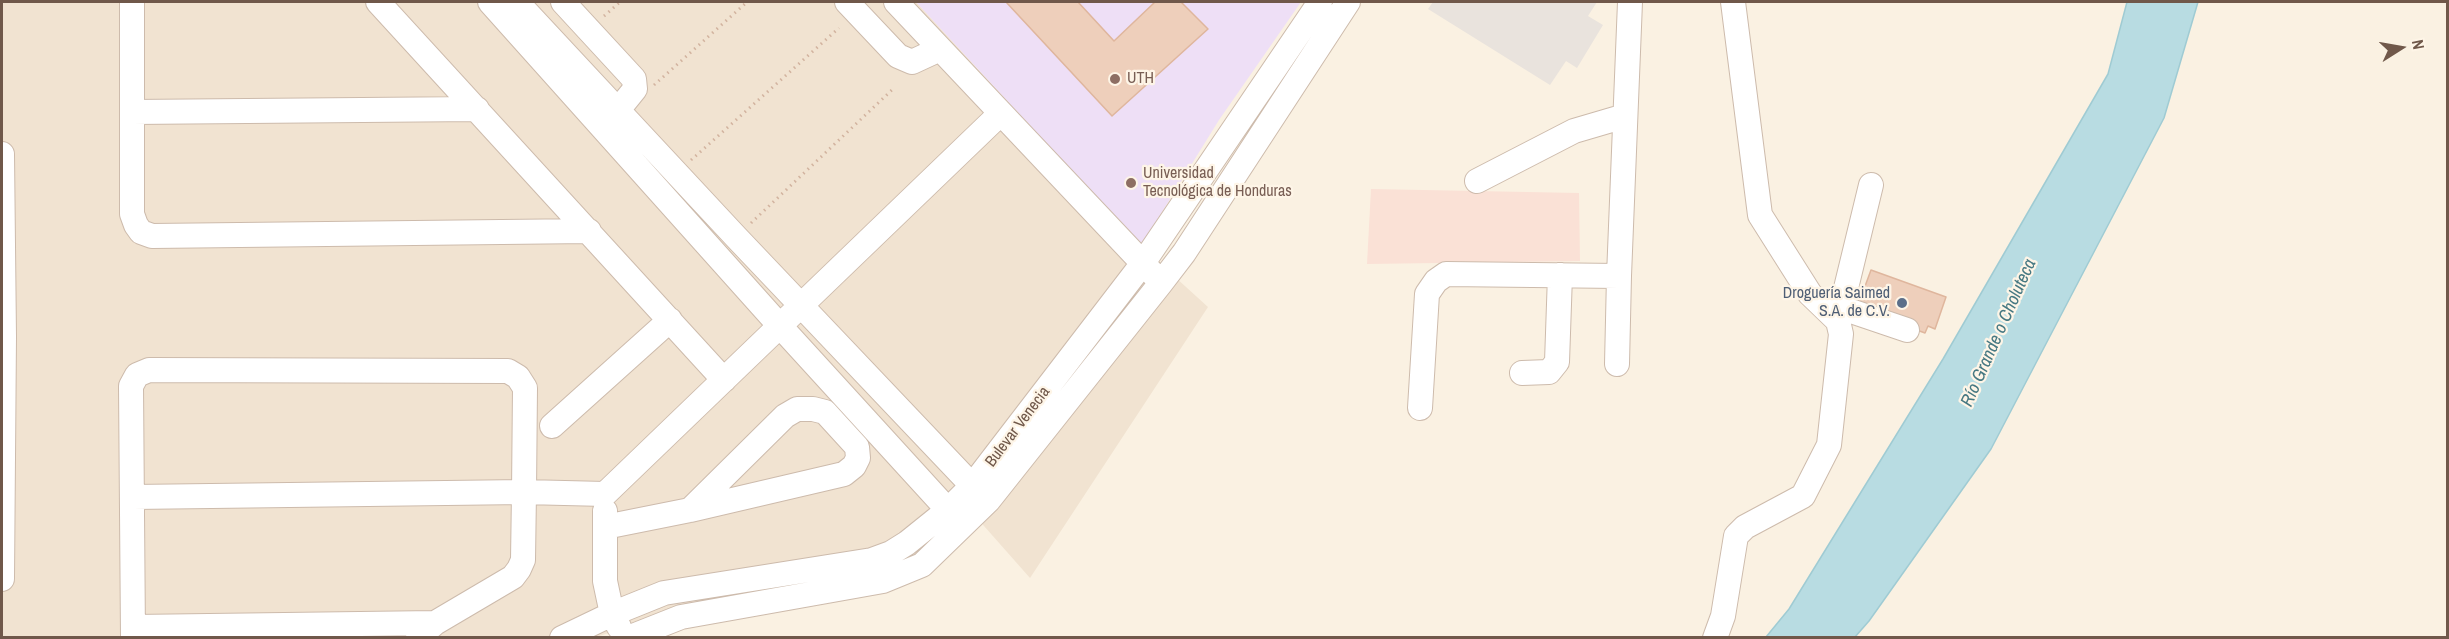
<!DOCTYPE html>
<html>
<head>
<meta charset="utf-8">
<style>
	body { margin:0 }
	#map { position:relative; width:2449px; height:639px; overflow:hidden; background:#faf1e2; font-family:"Archivo Narrow",sans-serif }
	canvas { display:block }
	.frame { position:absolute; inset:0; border:3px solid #70584a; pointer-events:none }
	.north { position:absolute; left:2371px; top:18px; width:60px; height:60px; -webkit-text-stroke:4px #fef5e7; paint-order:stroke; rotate:79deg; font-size:16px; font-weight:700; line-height:24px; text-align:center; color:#70584a }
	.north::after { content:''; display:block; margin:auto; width:21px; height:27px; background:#70584a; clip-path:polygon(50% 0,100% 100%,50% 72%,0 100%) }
</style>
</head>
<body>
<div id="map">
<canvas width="2449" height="639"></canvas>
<div class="frame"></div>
<div class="north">N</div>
</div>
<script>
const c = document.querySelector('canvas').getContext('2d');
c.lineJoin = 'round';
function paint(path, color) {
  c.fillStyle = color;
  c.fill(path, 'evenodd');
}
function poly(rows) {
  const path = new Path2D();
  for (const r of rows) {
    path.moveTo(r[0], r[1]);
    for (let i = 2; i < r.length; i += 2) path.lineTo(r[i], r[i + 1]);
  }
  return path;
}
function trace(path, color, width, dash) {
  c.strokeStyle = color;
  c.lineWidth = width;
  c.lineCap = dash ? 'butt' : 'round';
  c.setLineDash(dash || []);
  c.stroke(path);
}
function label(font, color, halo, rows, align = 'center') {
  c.font = font + ' "Archivo Narrow",sans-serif';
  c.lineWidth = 4.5;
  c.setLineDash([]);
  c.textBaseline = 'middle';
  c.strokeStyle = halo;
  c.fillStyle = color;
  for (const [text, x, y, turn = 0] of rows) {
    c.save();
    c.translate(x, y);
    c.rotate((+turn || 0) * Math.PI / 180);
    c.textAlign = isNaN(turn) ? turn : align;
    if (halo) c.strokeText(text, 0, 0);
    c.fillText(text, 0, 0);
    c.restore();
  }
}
const residential = poly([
	[2,2,916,2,1141,246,1208,307,1030,578,969,509,907,562,656,618,596,637,2,637]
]);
const commercial = poly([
	[1371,189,1579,193,1580,261,1367,264]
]);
const industrial = poly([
	[1433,2,1597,2,1588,16,1603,25,1577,68,1566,61,1550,85,1428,9]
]);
const education = poly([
	[916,2,1301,2,1219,120,1141,246]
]);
const water = poly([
	[2127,2,2198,2,2164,118,1991,449,1869,621,1855,637,1766,637,1789,609,1943,359,2108,74,2127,2]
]);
const building = poly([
	[1006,2,1078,2,1114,41,1155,2,1181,2,1208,29,1112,116,1006,2],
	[1871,270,1946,297,1935,329,1928,326,1925,333,1857,308,1871,270]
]);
const path = poly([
	[604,16,620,2],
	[654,85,747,2],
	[691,160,839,28],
	[751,223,894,88]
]);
const minor = poly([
	[132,2,132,214,136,225,141,232,152,236,589,231],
	[378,2,724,380],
	[490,2,780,326,958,521],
	[517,2,736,237,984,498],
	[563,2,634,79,635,89,618,110],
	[847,2,898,56,912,62,940,49],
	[896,2,1154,275],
	[132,112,477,109],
	[2,154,4,337,2,579],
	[1477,181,1574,131,1625,116],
	[1842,308,1907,330],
	[1838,321,1871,185],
	[1617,364,1619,276,1630,2],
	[1522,373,1549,372,1557,362,1560,275],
	[1420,408,1427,294,1436,281,1446,274,1619,276],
	[552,426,670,320],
	[133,497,524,492,523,560,519,569,513,577,435,623,418,638],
	[605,511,605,581,612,614,619,627],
	[605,527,690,510,844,474,854,466,858,458,857,447,825,412,813,409,797,409,785,416,690,510],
	[134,627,435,623],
	[133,638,131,386,137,375,149,370,508,371,518,377,525,388,524,492,605,494,1000,114],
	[562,638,612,614,664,593,872,560,891,553,907,543,948,510,972,486,1143,263,1320,2],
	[628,638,681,617,883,581,922,565,988,501,1161,283,1184,253,1348,2],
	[1715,638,1723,616,1736,536,1745,527,1803,496,1829,445,1841,334,1838,321,1810,294,1760,215,1733,2]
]);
const markers = [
	[1115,79,6,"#8d6e63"],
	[1131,183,6,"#8d6e63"],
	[1902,303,6,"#5c6f8a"]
];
const educationNames = [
	["UTH",1127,79],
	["Universidad",1143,174],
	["Tecnológica de Honduras",1143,192]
];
const serviceNames = [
	["Droguería Saimed",1890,294],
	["S.A. de C.V.",1890,312]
];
const streetNames = [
	["Bulevar Venecia",1018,427,-53]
];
const waterNames = [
	["Río Grande o Choluteca",1999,333,-66]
];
paint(residential, '#f1e3d1');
paint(commercial, '#fae1d6');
paint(industrial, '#e9e3dd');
paint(education, '#eedff6');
paint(water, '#b8dce2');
trace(water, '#9fcbd3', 1.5);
paint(building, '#eecfbb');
trace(building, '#dfb69d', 1.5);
trace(minor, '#cdbbac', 26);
trace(path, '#d2b39f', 3, [1.5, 4.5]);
trace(minor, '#fff', 24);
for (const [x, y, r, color] of markers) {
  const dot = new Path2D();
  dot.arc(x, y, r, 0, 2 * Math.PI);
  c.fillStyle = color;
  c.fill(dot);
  trace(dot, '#fef5e7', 2);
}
label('16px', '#785e54', '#fef5e7', educationNames, 'left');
label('16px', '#4e5e75', '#fef5e7', serviceNames, 'right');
label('16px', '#70584a', '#fef5e7', streetNames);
label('italic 18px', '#467882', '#fef5e7', waterNames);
</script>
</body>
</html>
